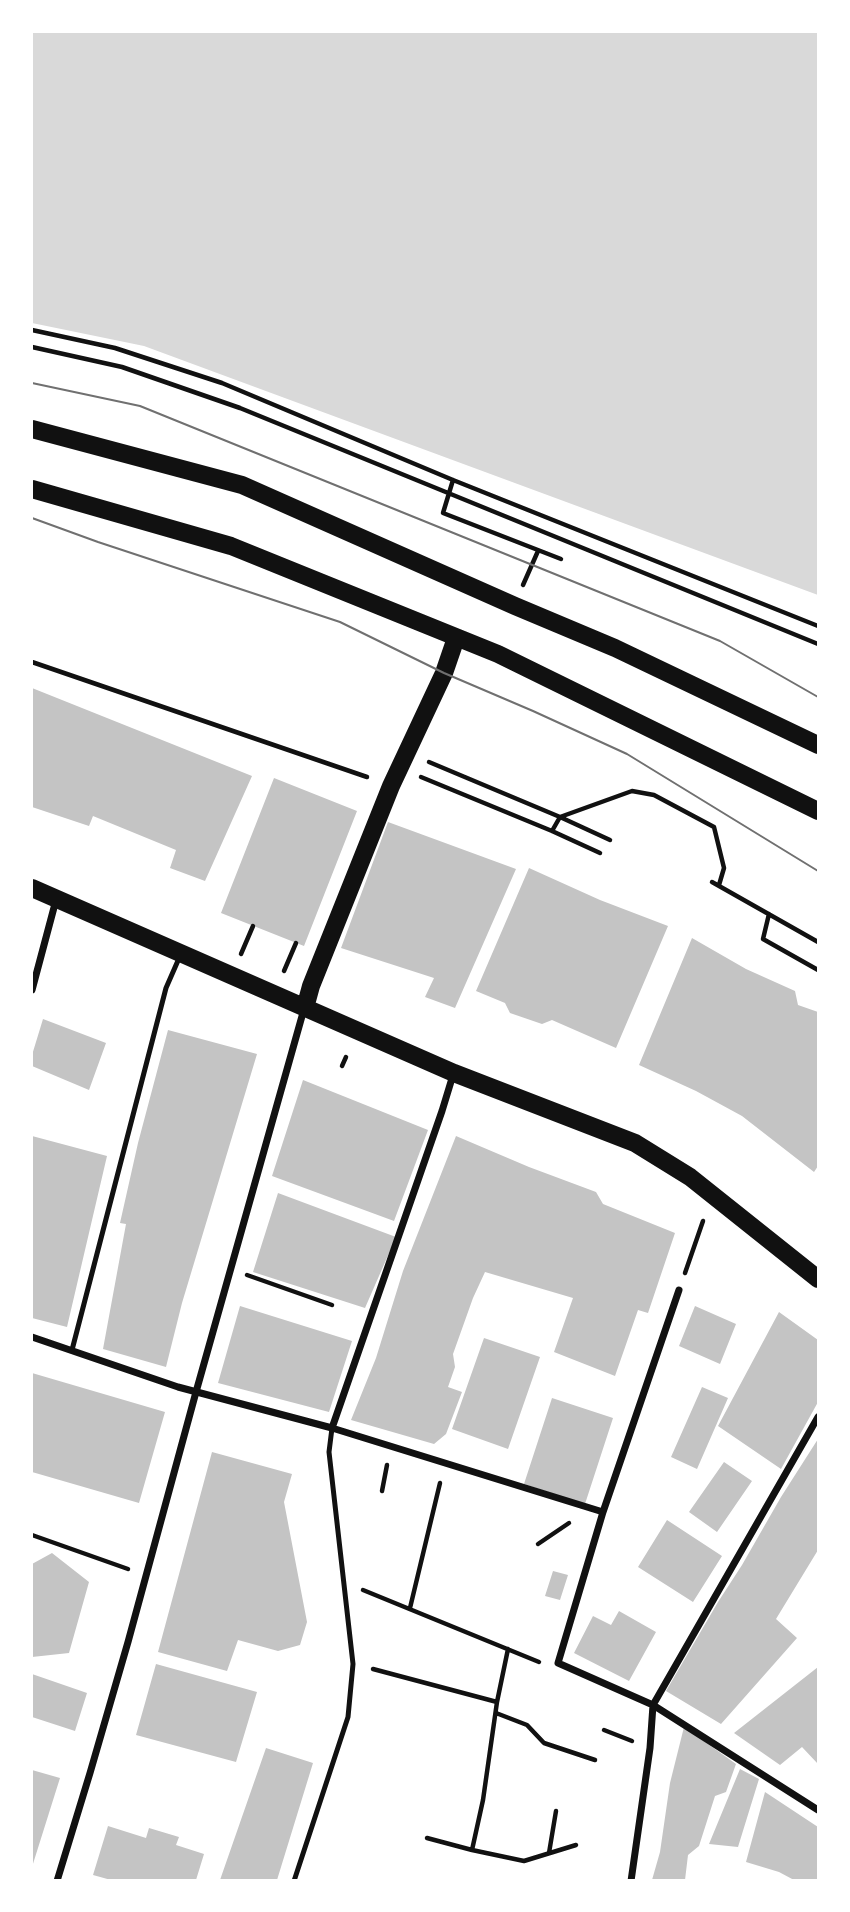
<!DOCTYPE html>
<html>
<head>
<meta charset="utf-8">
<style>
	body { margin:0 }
	#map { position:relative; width:850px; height:1912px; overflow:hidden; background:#fff; font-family:"PT Sans Narrow",sans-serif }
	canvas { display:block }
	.frame { position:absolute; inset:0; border:33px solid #fff; pointer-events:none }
</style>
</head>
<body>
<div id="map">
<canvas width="850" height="1912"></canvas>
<div class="frame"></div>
</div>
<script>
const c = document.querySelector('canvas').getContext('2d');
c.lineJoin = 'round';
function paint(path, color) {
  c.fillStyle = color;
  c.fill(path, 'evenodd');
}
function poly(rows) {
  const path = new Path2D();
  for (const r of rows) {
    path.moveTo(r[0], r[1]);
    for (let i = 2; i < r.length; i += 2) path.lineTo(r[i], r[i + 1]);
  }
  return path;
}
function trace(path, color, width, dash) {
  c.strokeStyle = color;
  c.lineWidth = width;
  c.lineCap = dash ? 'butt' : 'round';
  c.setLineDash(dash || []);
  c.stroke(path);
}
const water = poly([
	[32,32,818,32,818,595,144,346,32,323]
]);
const building = poly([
	[32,688,252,776,205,881,170,868,176,850,93,816,89,826,32,807],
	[274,778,357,811,304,946,221,913],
	[388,822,516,869,455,1008,425,997,434,978,341,948],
	[529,868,600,900,668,926,616,1048,552,1020,542,1024,510,1013,505,1003,476,991],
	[692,938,746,969,795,991,798,1005,818,1012,818,1166,814,1172,742,1116,696,1091,639,1065],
	[43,1019,106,1043,89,1090,32,1066,32,1055],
	[168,1030,257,1054,182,1303,166,1367,103,1349,126,1224,120,1223,138,1143],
	[303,1080,428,1130,394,1221,272,1176],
	[32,1136,107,1156,67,1327,32,1318],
	[456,1136,529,1167,596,1192,603,1204,675,1233,648,1313,638,1310,615,1376,554,1352,573,1298,485,1272,473,1298,453,1354,455,1367,448,1387,462,1392,446,1434,434,1444,351,1420,376,1358,403,1271],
	[278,1193,396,1237,365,1308,253,1272],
	[240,1306,352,1341,329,1412,218,1383],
	[695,1306,736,1324,720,1364,679,1346],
	[779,1312,818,1340,818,1402,781,1469,718,1426],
	[484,1338,540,1357,508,1449,452,1429],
	[32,1373,165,1412,139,1503,32,1472],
	[702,1387,728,1398,697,1469,671,1457],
	[552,1398,613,1418,585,1504,524,1484],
	[818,1439,818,1550,776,1619,797,1638,721,1724,666,1691,718,1602,742,1565,781,1497],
	[212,1452,292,1474,284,1502,307,1622,300,1645,278,1651,238,1640,227,1671,158,1652],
	[724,1462,752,1481,717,1532,689,1512],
	[667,1520,722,1556,693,1602,638,1567],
	[52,1553,89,1582,69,1653,32,1657,32,1564],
	[553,1571,568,1575,560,1600,545,1596],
	[619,1611,656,1632,629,1681,574,1653,593,1616,611,1625],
	[156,1664,257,1692,236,1762,136,1735],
	[818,1667,818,1764,802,1747,780,1765,734,1733],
	[32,1674,87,1693,75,1731,32,1717],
	[684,1727,736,1764,726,1792,715,1796,699,1846,688,1855,685,1880,652,1880,660,1852,670,1783],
	[266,1748,313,1763,277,1880,220,1880],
	[740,1769,759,1779,738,1847,709,1844],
	[32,1770,60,1778,32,1867],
	[765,1792,818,1827,818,1880,794,1880,779,1872,746,1862],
	[108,1826,146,1838,149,1828,179,1837,176,1845,204,1854,196,1880,111,1880,93,1875]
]);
const path = poly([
	[32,330,115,348,222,383,453,480,818,626],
	[32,347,122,367,240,408,818,644],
	[453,480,443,513,561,559],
	[523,585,538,551],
	[32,662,367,777],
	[429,762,560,817,610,840],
	[421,777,552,831,600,853],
	[552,831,560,817,632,791,654,795,714,827,724,868,719,885],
	[712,882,818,942],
	[769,914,763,939,818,970],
	[241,954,253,926],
	[284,971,296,943],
	[342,1066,346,1057],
	[685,1273,703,1221],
	[247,1275,332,1305],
	[382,1491,387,1465],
	[32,1535,128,1569],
	[538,1544,569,1523],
	[363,1590,539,1662],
	[410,1608,440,1483],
	[508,1649,497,1702,483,1800,472,1850,524,1861,576,1845],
	[373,1669,497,1702],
	[496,1713,527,1725,544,1743,595,1760],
	[604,1730,632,1741],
	[427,1838,472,1850],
	[549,1853,556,1811]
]);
const service = poly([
	[72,1350,166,988,180,956],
	[294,1881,348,1717,353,1664,329,1452,332,1428]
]);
const minor = poly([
	[32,990,56,900],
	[679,1290,603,1512,558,1663,653,1705,818,1810],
	[32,1337,178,1387,332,1428,603,1512],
	[332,1428,442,1111,453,1075],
	[57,1881,90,1773,128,1642,196,1392,304,1009],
	[631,1881,650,1748,653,1705,818,1417]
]);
const primary = poly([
	[32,429,242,485,515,606,615,648,818,745],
	[32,489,231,546,498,654,818,811],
	[32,888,454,1073,635,1143,690,1177,818,1279],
	[305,1008,311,986,391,786,444,673,456,638]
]);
const tram = poly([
	[32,383,140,406,720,641,818,697],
	[32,518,98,542,340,622,444,673,533,711,627,754,818,871]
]);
paint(water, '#d9d9d9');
paint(building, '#c4c4c4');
trace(path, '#111', 4.5);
trace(service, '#111', 5);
trace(minor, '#111', 7);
trace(primary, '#111', 18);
trace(tram, '#707070', 2);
</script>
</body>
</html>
